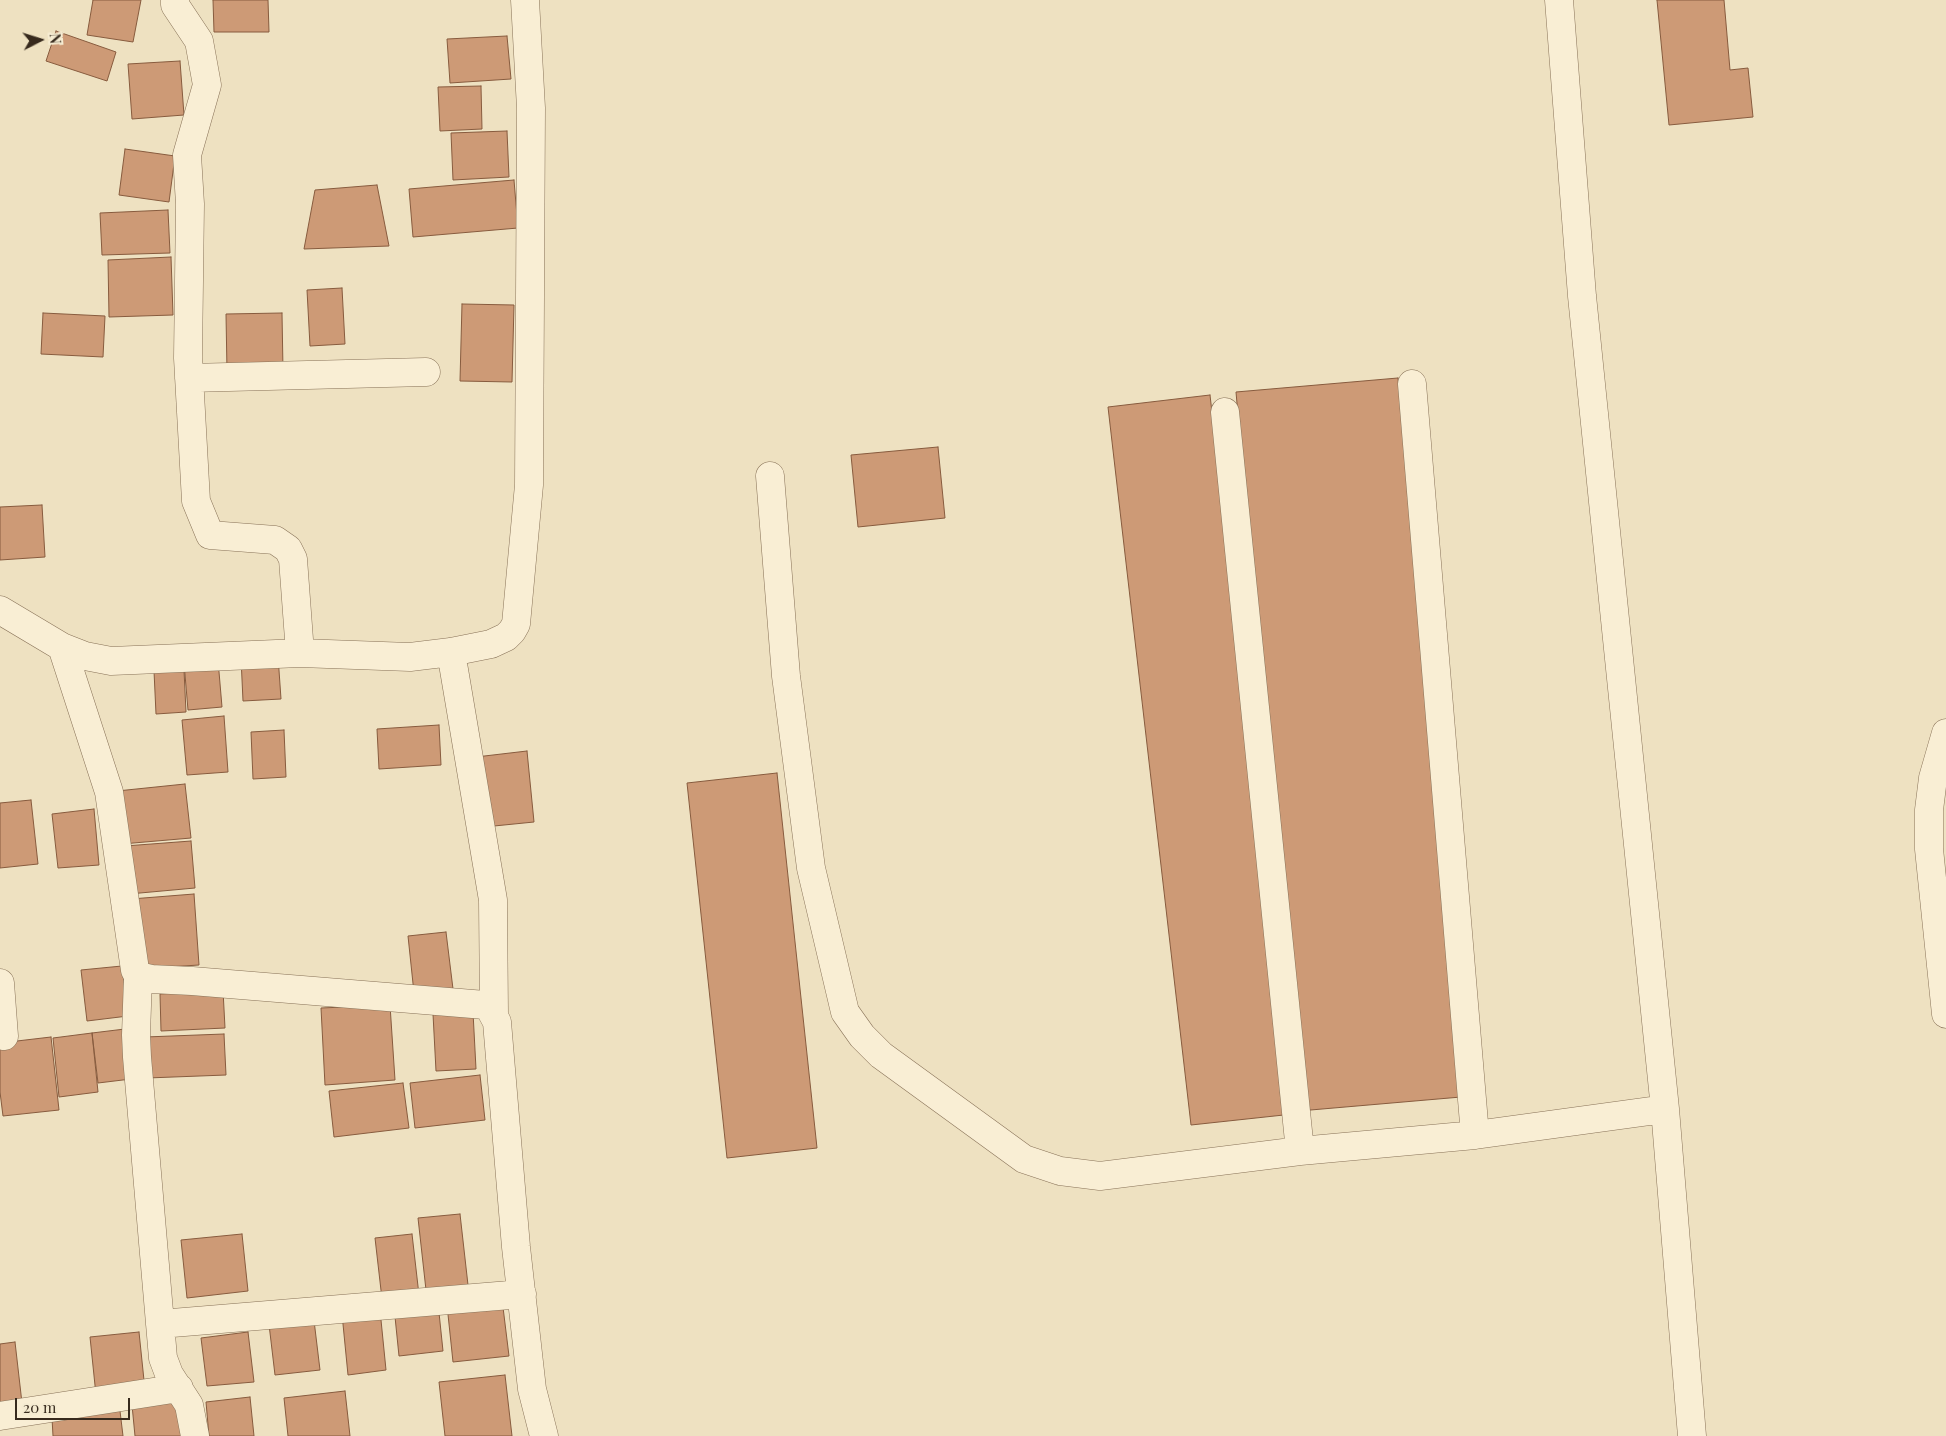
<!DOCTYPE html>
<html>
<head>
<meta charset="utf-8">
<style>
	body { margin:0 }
	#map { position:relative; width:1946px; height:1436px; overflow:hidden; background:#eee1c1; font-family:"Playfair Display",serif }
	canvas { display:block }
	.north { position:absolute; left:15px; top:15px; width:50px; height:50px; -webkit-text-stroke:4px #f5ebd1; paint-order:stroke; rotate:85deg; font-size:14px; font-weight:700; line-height:20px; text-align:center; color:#372a1d }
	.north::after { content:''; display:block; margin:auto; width:18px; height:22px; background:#372a1d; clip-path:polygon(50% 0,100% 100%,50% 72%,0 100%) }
	.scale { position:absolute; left:15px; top:1398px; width:115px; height:22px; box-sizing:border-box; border:2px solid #372a1d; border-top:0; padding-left:6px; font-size:15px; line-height:18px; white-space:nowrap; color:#372a1d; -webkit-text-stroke:4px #f5ebd1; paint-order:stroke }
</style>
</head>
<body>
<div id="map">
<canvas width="1946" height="1436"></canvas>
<div class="north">N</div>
<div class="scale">20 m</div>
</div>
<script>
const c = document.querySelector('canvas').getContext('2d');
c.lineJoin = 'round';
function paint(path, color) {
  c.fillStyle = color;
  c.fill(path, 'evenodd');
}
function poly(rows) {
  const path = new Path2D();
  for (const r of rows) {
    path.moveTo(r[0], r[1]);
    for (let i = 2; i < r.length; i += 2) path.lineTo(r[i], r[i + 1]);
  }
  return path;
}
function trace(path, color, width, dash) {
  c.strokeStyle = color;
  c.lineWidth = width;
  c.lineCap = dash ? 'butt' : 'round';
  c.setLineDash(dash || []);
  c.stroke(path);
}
const building = poly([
	[93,0,141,0,133,42,87,35,93,0],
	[213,0,268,0,269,32,214,32,213,0],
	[1657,0,1724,0,1730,70,1748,68,1753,117,1669,125,1657,0],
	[56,31,116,52,107,81,46,61,56,31],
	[507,36,511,79,450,83,447,39,507,36],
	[180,61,184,115,132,119,128,64,180,61],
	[481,86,482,129,440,131,438,87,481,86],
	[507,131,509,177,453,180,451,133,507,131],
	[125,149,175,156,169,202,119,195,125,149],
	[514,180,518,228,413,237,409,189,514,180],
	[377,185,389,246,304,249,315,190,377,185],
	[168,210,170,253,102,255,100,213,168,210],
	[171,257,173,315,109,317,108,260,171,257],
	[342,288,345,344,310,346,307,290,342,288],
	[462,304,514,305,512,382,460,381,462,304],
	[43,313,105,316,103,357,41,354,43,313],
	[282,313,283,370,227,372,226,314,282,313],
	[1398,378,1461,1097,1299,1111,1236,392,1398,378],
	[1210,395,1293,1114,1191,1125,1108,407,1210,395],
	[938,447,945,518,858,527,851,455,938,447],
	[42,505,45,557,0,560,0,507,42,505],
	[278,656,281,699,243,701,241,658,278,656],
	[218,660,222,707,188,710,184,663,218,660],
	[184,670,186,712,156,714,154,671,184,670],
	[224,716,228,772,187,775,182,720,224,716],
	[439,725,441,765,379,769,377,729,439,725],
	[284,730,286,777,253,779,251,732,284,730],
	[527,751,534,822,484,827,476,757,527,751],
	[777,773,817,1148,727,1158,687,783,777,773],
	[185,784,191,838,122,844,117,791,185,784],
	[31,800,38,864,0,868,0,803,31,800],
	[94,809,99,865,58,868,52,814,94,809],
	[191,841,195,888,129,894,125,846,191,841],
	[194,894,199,965,136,969,131,899,194,894],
	[446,932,453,989,414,993,408,936,446,932],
	[122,966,128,1016,87,1021,81,970,122,966],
	[223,990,225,1028,161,1031,160,994,223,990],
	[390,1005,395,1080,325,1085,321,1008,390,1005],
	[473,1012,476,1069,436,1071,433,1014,473,1012],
	[125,1029,131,1079,98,1083,92,1033,125,1029],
	[92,1033,98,1092,59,1097,53,1038,92,1033],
	[224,1034,226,1075,147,1078,145,1037,224,1034],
	[51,1037,59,1110,3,1116,0,1092,0,1043,51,1037],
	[480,1075,485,1120,415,1128,410,1083,480,1075],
	[403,1083,409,1128,334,1137,329,1091,403,1083],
	[460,1214,468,1285,426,1290,418,1218,460,1214],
	[242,1234,248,1291,187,1298,181,1240,242,1234],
	[412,1234,419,1295,382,1299,375,1238,412,1234],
	[502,1299,509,1356,453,1362,447,1305,502,1299],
	[438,1303,443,1351,399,1356,394,1307,438,1303],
	[380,1310,386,1370,348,1375,342,1314,380,1310],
	[313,1312,320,1370,275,1375,268,1316,313,1312],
	[139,1332,145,1390,96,1395,90,1337,139,1332],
	[248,1332,254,1382,207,1386,201,1338,248,1332],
	[15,1342,22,1403,0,1405,0,1344,15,1342],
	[505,1375,512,1436,445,1436,439,1382,505,1375],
	[345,1391,350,1436,288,1436,284,1398,345,1391],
	[250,1397,254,1436,209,1436,206,1402,250,1397],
	[178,1400,182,1436,135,1436,132,1405,178,1400],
	[120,1411,123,1436,53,1436,52,1418,120,1411]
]);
const minor = poly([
	[175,0,175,5,199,41,207,85,187,155,190,204,188,358,196,501,210,535,275,540,288,549,293,559,300,653],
	[1559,0,1582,296,1665,1109,1692,1436],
	[189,378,426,372],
	[1412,384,1475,1135],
	[1225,412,1300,1151],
	[770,476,786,676,811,868,845,1012,862,1036,881,1055,1024,1159,1060,1171,1100,1176,1300,1151,1475,1135,1665,1109],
	[0,610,62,647,85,656,111,661,300,653,410,657,451,652,491,644,506,637,512,631,516,624,529,485,531,108,525,0],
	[62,647,109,792,135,970,138,976,151,979,192,981,485,1005,490,1009,497,1022,516,1247,532,1389,544,1436],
	[451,652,493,900,494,1015],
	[1946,733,1933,778,1929,810,1929,849,1946,1014],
	[138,976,136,1035,137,1057,163,1358,169,1374,189,1405,195,1436],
	[0,983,4,1036],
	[160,1324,522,1294],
	[0,1416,179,1388]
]);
paint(building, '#cd9a76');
trace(building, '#875b3e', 1);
trace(minor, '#887258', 29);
trace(minor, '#f9eed4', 28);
</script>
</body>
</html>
